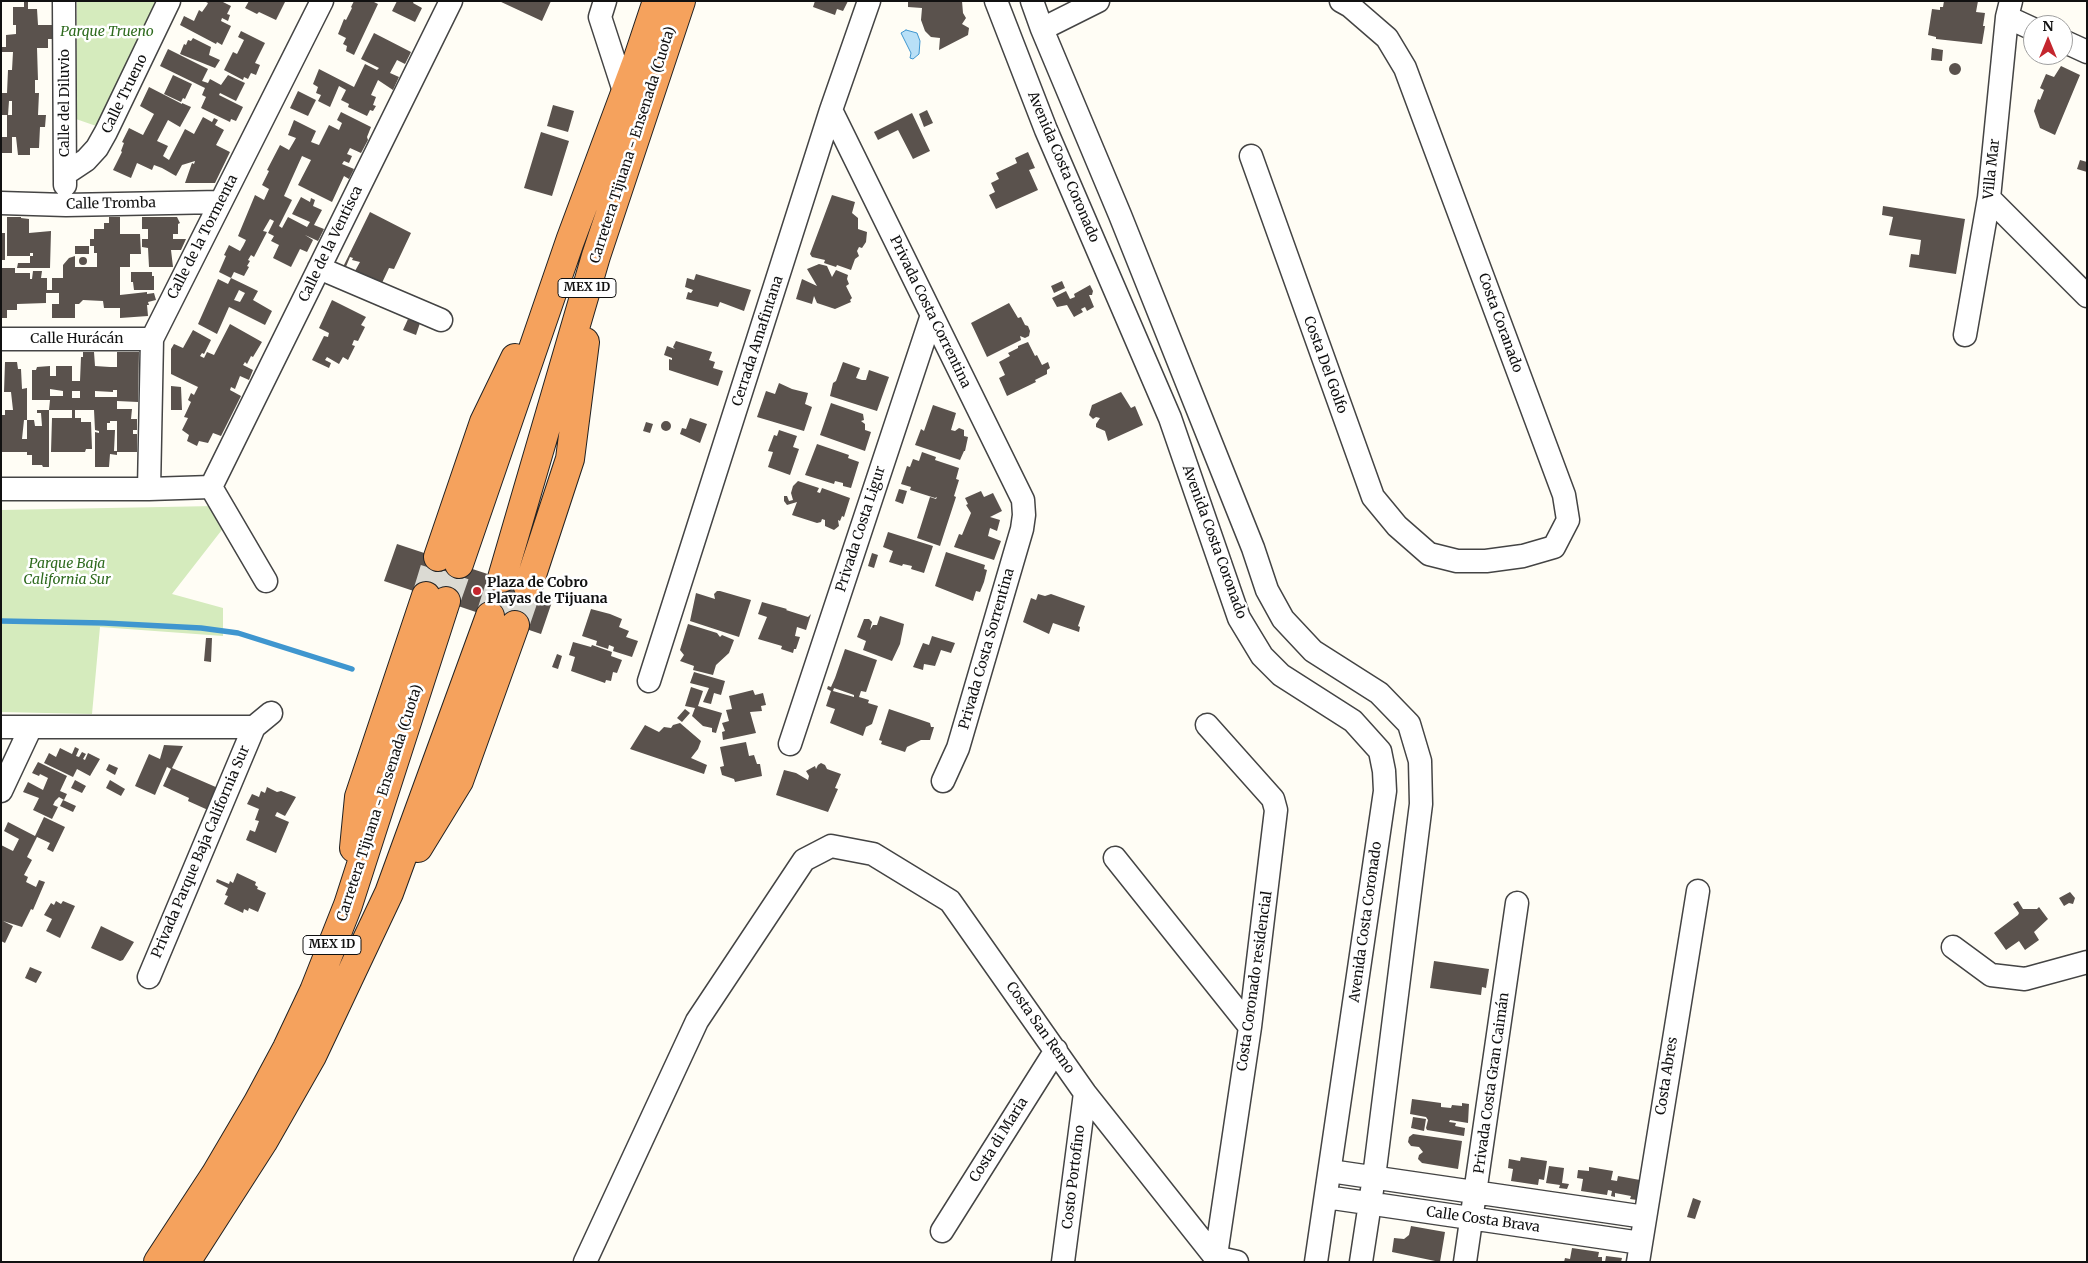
<!DOCTYPE html>
<html>
<head>
<meta charset="utf-8">
<style>
	body { margin:0 }
	#map { position:relative; width:2088px; height:1263px; overflow:hidden; background:#fffdf5; font-family:Merriweather,serif }
	canvas { display:block }
	.frame { position:absolute; inset:0; border:2px solid #111; pointer-events:none }
	.north { position:absolute; left:2023px; top:15px; width:50px; height:50px; box-sizing:border-box; background:#fff; border:1px solid #a0a0a0; border-radius:50%; rotate:0deg; font-size:14px; font-weight:700; line-height:20px; text-align:center; color:#111 }
	.north::after { content:''; display:block; margin:auto; width:18px; height:22px; background:#c4262e; clip-path:polygon(50% 0,100% 100%,50% 72%,0 100%) }
</style>
</head>
<body>
<div id="map">
<canvas width="2088" height="1263"></canvas>
<div class="frame"></div>
<div class="north">N</div>
</div>
<script>
const c = document.querySelector('canvas').getContext('2d');
c.lineJoin = 'round';
function paint(path, color) {
  c.fillStyle = color;
  c.fill(path, 'evenodd');
}
function poly(rows) {
  const path = new Path2D();
  for (const r of rows) {
    if (r.length === 3) {
      path.moveTo(r[0] + r[2], r[1]);
      path.arc(r[0], r[1], r[2], 0, 2 * Math.PI);
      continue;
    }
    path.moveTo(r[0], r[1]);
    for (let i = 2; i < r.length; i += 2) path.lineTo(r[i], r[i + 1]);
  }
  return path;
}
function trace(path, color, width, dash) {
  c.strokeStyle = color;
  c.lineWidth = width;
  c.lineCap = dash ? 'butt' : 'round';
  c.setLineDash(dash || []);
  c.stroke(path);
}
function label(font, color, halo, rows, align = 'center') {
  c.font = font + ' Merriweather,serif';
  c.lineWidth = 5;
  c.setLineDash([]);
  c.textBaseline = 'middle';
  c.strokeStyle = halo;
  c.fillStyle = color;
  for (const [text, x, y, turn = 0] of rows) {
    c.save();
    c.translate(x, y);
    c.rotate((+turn || 0) * Math.PI / 180);
    c.textAlign = isNaN(turn) ? turn : align;
    if (halo) c.strokeText(text, 0, 0);
    c.fillText(text, 0, 0);
    c.restore();
  }
}
const green = poly([
	[77,1,156,1,99,127,76,119],
	[215,506,228,522,172,594,223,608,223,636,100,627,92,714,1,712,1,510]
]);
const water = poly([
	[906,30,917,33,920,41,919,54,913,59,910,58,911,53,901,33,906,30]
]);
const stream = poly([
	[1,621,104,623,201,628,238,633,352,669]
]);
const building = poly([
	[24,1,28,1,28,9,37,9,38,25,52,25,52,39,48,39,48,48,37,48,38,80,35,80,35,93,39,93,38,115,46,115,45,127,40,127,39,148,30,148,30,155,18,155,16,137,12,137,12,153,1,153,1,137,7,137,7,115,1,115,1,93,7,93,8,70,12,70,13,52,1,52,1,47,6,47,6,35,16,34,16,25,13,25,13,7,24,7],
	[9,101,12,101,12,115,8,115],
	[204,1,221,1,231,6,227,14,230,15,228,21,222,18,221,21,231,26,222,45,217,42,216,44,180,25,184,16,194,21,199,10,202,12,207,5,208,3],
	[249,1,283,1,285,2,276,20,259,12,257,14,245,8],
	[354,1,372,1,378,4,354,55,346,51,347,46,343,44,346,38,338,34,344,19,346,20,352,8,351,7],
	[397,1,414,1,413,3,422,8,415,22,392,11],
	[499,1,551,1,542,21],
	[815,1,848,1,843,11,837,9,835,15,813,7],
	[908,1,962,1,963,13,966,18,962,24,969,28,968,35,939,50,940,38,931,37,925,31,921,20,922,8,908,7],
	[1944,1,1978,1,1976,12,1985,13,1983,26,1985,26,1982,44,1936,39,1936,37,1928,35,1932,9,1940,10,1940,7,1943,7],
	[241,31,265,43,255,63,260,65,256,75,251,73,248,79,244,77,243,80,224,70,233,52,237,54,244,40,238,37],
	[374,33,411,52,405,64,397,60,390,73,399,77,393,90,378,80,371,95,376,97,373,105,376,106,373,111,370,110,367,116,348,107,349,104,341,100,346,90,339,86,330,107,318,101,321,95,316,93,318,87,313,84,319,69,354,87,365,64,377,70,379,68,361,59],
	[193,38,211,47,209,55,220,60,215,68,180,54,184,44,186,45,188,40,191,41],
	[1932,48,1943,50,1942,61,1931,60],
	[168,49,208,69,202,81,208,83,210,79,221,85,228,75,245,83,236,101,220,93,219,95,243,107,236,121,231,119,230,122,201,108,206,97,202,95,205,88,160,66],
	[1955,69,6],
	[2061,66,2080,75,2055,135,2040,128,2034,111,2038,99,2040,100,2044,90,2040,88,2046,74,2054,77],
	[173,75,192,84,185,99,183,98,181,102,164,94],
	[149,87,182,104,182,103,191,107,180,127,168,120,157,141,168,146,163,156,169,160,185,129,194,134,203,117,212,122,214,118,218,120,215,125,224,130,216,145,230,152,215,183,185,183,192,163,194,164,195,161,182,165,176,176,162,168,154,165,152,170,137,163,131,178,113,170,122,152,121,151,124,143,122,142,129,128,143,135,154,114,140,106],
	[298,91,316,100,308,116,290,108],
	[553,105,574,111,568,132,547,126],
	[927,110,933,123,924,127,919,114],
	[341,112,371,127,367,137,368,140,361,153,350,148,347,154,352,156,349,163,344,161,342,164,354,169,349,179,344,176,332,202,298,185,311,160,302,156,284,196,292,200,279,226,282,228,288,217,307,227,310,222,292,214,301,197,310,202,311,198,315,200,313,206,322,210,314,225,324,229,318,241,305,235,313,240,307,252,300,249,291,267,273,258,279,245,271,241,274,236,268,233,274,221,270,219,263,231,267,232,254,257,251,255,248,260,250,261,247,266,249,267,244,276,234,272,231,278,219,272,226,256,224,255,229,245,240,251,243,246,246,240,238,236,255,195,264,200,269,189,262,185,269,171,267,170,280,145,289,150,296,138,288,135,294,120,316,131,311,142,319,145,329,125,339,130,342,123,337,120],
	[912,113,930,151,913,159,898,130,878,140,874,132],
	[541,132,569,141,552,196,524,188],
	[1028,152,1035,168,1029,170,1038,190,996,209,989,195,995,192,991,183,999,179,996,173,1017,163,1015,158],
	[2080,160,2087,162,2087,172,2077,169],
	[832,195,855,202,852,213,858,218,858,229,867,232,866,242,862,248,859,247,857,251,859,256,855,259,851,270,837,265,836,267,824,263,825,260,812,257,810,254],
	[1883,206,1965,219,1956,274,1909,267,1911,254,1919,255,1921,240,1889,235,1893,217,1882,215],
	[370,212,411,233,394,269,389,268,381,285,355,271,360,262,352,260,353,258,350,257,345,269,343,267],
	[7,217,21,217,21,218,29,219,29,233,51,231,50,268,17,268,18,263,30,263,30,256,33,256,33,253,30,253,30,256,7,256],
	[109,217,120,217,120,234,140,234,141,254,130,254,130,267,120,267,120,295,147,292,147,294,154,293,156,300,148,302,149,305,147,305,148,316,120,318,120,308,104,308,103,301,83,300,79,304,75,304,75,318,52,318,52,304,59,304,59,293,46,293,46,303,17,304,17,310,7,310,7,318,1,318,1,268,15,268,15,273,30,273,30,279,32,279,33,271,42,271,41,278,47,278,47,290,52,290,52,278,63,278,63,265,69,258,75,256,75,267,97,267,97,253,94,253,94,246,90,246,90,239,94,239,94,229,104,229,104,223,109,223],
	[142,217,177,217,180,223,178,224,178,234,173,234,173,239,186,239,181,250,171,250,173,267,149,267,148,248,142,247,142,239,148,239,148,229,142,229],
	[1,233,5,233,5,260,1,260],
	[75,246,89,246,89,254,75,254],
	[83,261,4],
	[819,264,827,266,832,277,836,270,848,275,847,279,849,284,846,286,852,298,850,300,851,302,835,309,817,303,814,296,812,304,796,299,802,279,817,286,807,269],
	[131,272,152,272,152,276,154,276,154,290,134,290,133,282,131,282],
	[696,274,751,290,744,311,720,302,718,307,686,299,688,292,691,293,693,290,685,287,687,278,694,280],
	[231,278,258,291,253,300,272,311,265,325,229,307,217,334,198,324,218,279,228,284],
	[239,290,245,293,240,302,234,300],
	[1062,281,1065,288,1054,293,1051,286],
	[1090,285,1093,291,1092,295,1089,295,1094,307,1087,311,1085,307,1081,309,1083,312,1074,317,1067,305,1057,307,1052,298,1066,291,1070,299,1075,297,1074,294],
	[332,300,366,317,361,325,365,327,358,341,354,340,352,345,355,346,348,360,343,357,339,364,327,357,325,360,331,363,329,368,312,360,324,336,328,337,329,333,319,328],
	[1009,303,1018,318,1021,317,1025,325,1028,326,1030,331,1029,336,1025,338,1020,336,1021,340,987,357,971,323],
	[416,315,422,317,416,335,403,330,408,319,414,321],
	[230,324,262,342,253,357,251,356,247,364,245,362,243,365,253,370,249,380,240,376,235,389,231,387,230,390,241,396,221,436,213,433,208,443,199,441,197,446,187,441,189,435,182,430,188,418,184,417,191,402,188,400,191,393,194,395,198,387,171,374,171,349,174,344,183,348,193,330,211,340,204,354,202,353,200,356,204,358,207,352,214,355],
	[676,341,712,352,709,360,715,362,713,368,723,371,718,386,669,370,669,359,672,360,672,358,664,355,667,346,675,349,673,347],
	[1028,342,1035,356,1037,355,1042,365,1048,362,1050,368,1047,370,1047,374,1035,380,1036,382,1007,396,999,378,1005,375,999,362,1010,356,1008,353,1018,348,1018,346],
	[83,352,94,352,95,366,110,367,117,367,117,352,139,352,138,402,117,401,117,409,132,409,131,419,137,419,137,430,133,430,133,434,137,434,137,452,117,452,117,455,110,454,109,467,95,467,95,432,99,433,99,431,95,430,94,410,75,410,75,418,81,418,81,422,91,422,92,449,86,449,85,452,51,452,52,418,72,418,72,410,49,410,50,400,32,400,32,370,36,370,37,367,50,366,50,376,56,376,56,366,72,366,72,381,80,381,81,357,83,357],
	[50,389,63,391,63,396,50,396],
	[113,390,117,390,117,397,95,397,95,391,113,392],
	[72,391,80,391,80,398,72,398],
	[110,421,117,421,117,451,114,451,115,430,107,430,107,423,110,423],
	[5,362,17,362,18,369,21,369,22,389,27,388,27,420,24,420,22,439,27,439,27,420,34,420,35,426,42,426,41,413,37,413,37,410,49,410,49,467,43,467,42,465,32,465,32,455,27,455,27,452,1,452,1,415,5,415,5,410,13,410,11,392,4,392],
	[843,362,860,368,856,378,862,380,866,380,869,370,889,377,877,411,830,396,833,383,836,381],
	[779,383,792,389,808,393,805,404,812,407,804,431,757,417,766,391,775,394],
	[171,386,181,387,182,410,171,410],
	[1121,392,1131,408,1135,406,1143,425,1108,441,1105,431,1096,427,1096,424,1100,418,1096,417,1093,419,1089,415,1092,405],
	[831,403,863,414,864,420,861,421,865,424,865,430,871,432,865,451,820,435],
	[933,405,956,413,951,430,955,431,959,428,964,430,964,436,968,437,965,451,964,451,960,460,915,445,921,429,924,431],
	[690,418,707,424,700,443,680,434,682,428,686,429],
	[666,426,5],
	[646,422,653,424,650,433,643,431],
	[779,430,797,436,793,447,799,449,790,475,768,467,773,452,768,451,774,435,777,436],
	[817,444,849,455,848,458,859,462,851,488,843,486,843,483,835,481,834,484,805,475],
	[922,452,936,457,935,460,959,468,956,479,959,480,954,496,956,497,940,546,917,538,930,497,936,499,937,497,935,498,910,490,911,487,901,484,907,466,910,467,913,459,919,461],
	[798,481,819,488,817,492,820,493,822,488,850,498,844,517,842,516,840,521,838,520,839,526,834,530,825,526,825,520,822,519,821,522,817,523,792,515,797,502,787,505,784,501,784,496,787,496,789,501,793,500,791,493,793,486],
	[899,489,907,491,903,504,895,501],
	[981,491,984,497,993,493,1002,511,990,517,1000,520,997,531,990,528,988,536,1001,541,994,560,954,547,959,534,962,535,971,513,966,505,968,504,965,498],
	[888,532,933,546,924,573,911,569,912,566,903,564,902,566,889,562,893,551,883,547],
	[397,544,554,596,541,634,384,581],
	[946,552,985,565,984,569,987,570,984,582,980,592,976,591,973,601,935,586],
	[872,553,878,555,874,568,868,566],
	[717,591,720,591,751,600,739,637,690,621,696,593,715,599,714,594],
	[1038,594,1045,596,1051,594,1085,606,1078,626,1080,627,1079,632,1053,623,1049,634,1023,622,1031,598,1036,600],
	[762,602,787,609,786,610,808,617,811,614,806,630,797,627,795,636,800,637,796,649,794,649,793,653,781,649,782,646,758,639,767,617,758,614],
	[591,609,610,614,622,619,619,627,629,631,626,637,638,641,632,657,613,651,614,647,609,645,608,649,596,645,597,641,582,636],
	[880,616,904,624,900,644,892,661,863,650,866,641,857,637,864,619,869,619,872,622,870,630,873,625,877,625],
	[688,624,717,633,720,637,722,635,734,640,729,653,716,665,713,675,693,670,694,666,680,661,684,655,680,650],
	[932,636,955,643,951,653,941,650,935,666,924,664,923,670,913,667,923,643,929,645],
	[206,638,212,638,211,662,204,661],
	[573,642,591,647,592,645,612,652,611,656,622,660,617,673,613,672,611,681,606,680,605,683,571,671,575,657,569,655],
	[845,649,877,660,866,692,861,691,859,697,869,700,868,703,878,706,872,724,866,727,863,736,830,723,835,709,826,706,831,691,827,689,828,686,831,687,835,678],
	[834,688,854,695,854,697,833,691],
	[557,654,562,656,558,669,552,667],
	[694,672,725,681,721,695,714,693,711,704,703,702,709,688,690,683],
	[691,687,703,691,698,706,722,713,716,733,712,732,712,728,703,726,692,716,695,708,685,706],
	[753,690,755,695,763,693,766,705,761,706,762,711,750,712,756,733,723,740,722,732,725,731,722,723,729,721,726,710,732,709,729,696],
	[685,709,690,713,682,722,677,718],
	[889,709,930,723,931,727,934,727,930,740,921,740,907,747,905,752,881,744,882,741,879,740],
	[680,723,701,741,698,749,691,758,707,765,704,774,630,749,645,725,659,732,664,727,671,728,673,725],
	[746,742,749,756,754,755,757,764,760,764,762,776,735,782,734,779,722,775,720,767,724,766,720,747],
	[164,745,183,746,172,768,218,788,208,810,188,801,189,798,163,786,171,769,167,767,155,795,135,786,149,754,160,759],
	[75,747,79,749,76,756,79,757,82,752,86,754,83,759,85,760,88,753,100,759,90,776,77,769,73,777,44,763,49,753,56,757,60,748,72,754],
	[38,762,67,776,60,791,67,794,64,800,59,797,55,801,53,805,58,807,52,819,33,810,39,798,23,792,28,782,43,790,48,778,40,774,39,776,32,773],
	[821,763,825,765,827,769,841,774,835,788,838,789,828,812,776,795,784,770,796,773,808,780,809,776,806,771,815,766,816,769,818,765],
	[109,764,118,768,115,775,106,770],
	[75,780,86,786,82,793,71,788],
	[110,780,125,789,121,796,106,788],
	[267,787,277,792,281,791,296,797,285,816,277,812,275,816,289,822,276,853,246,840,250,830,255,832,259,821,255,820,259,809,247,804,252,794,259,797,261,791,265,793],
	[63,800,76,806,73,812,60,806],
	[44,817,65,827,53,852,47,849,50,843,37,837,27,857,32,860,24,875,28,877,26,882,36,887,39,880,45,882,33,910,31,909,22,927,3,921,13,926,5,943,1,941,1,845,13,851,19,839,4,831,8,822,35,836],
	[237,873,256,882,255,885,258,887,257,889,266,893,258,912,249,908,248,911,244,909,243,913,224,904,228,896,225,895,228,888,216,882,217,879,229,884,230,881,233,883],
	[2070,892,2075,898,2073,904,2069,903,2064,906,2059,898],
	[56,901,61,904,63,901,75,906,60,938,46,931,52,919,44,915,51,903,54,905],
	[2018,901,2023,909,2037,909,2039,907,2048,919,2034,932,2039,940,2025,950,2019,941,2006,950,1994,933,2018,915,2019,913,2013,904],
	[101,926,134,942,123,960,120,961,91,948],
	[1434,961,1489,969,1486,988,1482,987,1481,995,1430,988],
	[30,967,42,972,36,983,25,978],
	[1412,1099,1441,1103,1441,1107,1451,1108,1452,1105,1462,1106,1462,1103,1469,1104,1468,1123,1450,1120,1449,1122,1456,1123,1455,1126,1465,1128,1464,1136,1427,1130,1426,1128,1428,1120,1426,1117,1410,1114],
	[1413,1117,1426,1119,1424,1131,1411,1128],
	[1413,1134,1462,1141,1458,1169,1422,1163,1418,1159,1419,1155,1423,1152,1419,1147,1411,1146,1408,1142,1409,1137],
	[1521,1157,1547,1161,1544,1180,1539,1179,1538,1185,1511,1181,1513,1169,1508,1168,1509,1159,1520,1161],
	[1549,1166,1564,1168,1562,1183,1569,1184,1567,1189,1559,1188,1560,1185,1546,1183],
	[1589,1167,1613,1171,1611,1180,1617,1181,1618,1176,1640,1180,1637,1200,1630,1199,1631,1196,1615,1193,1615,1197,1611,1196,1612,1191,1608,1190,1607,1195,1581,1191,1583,1179,1577,1178,1578,1170,1589,1171],
	[1693,1198,1701,1201,1695,1219,1687,1217],
	[1411,1226,1445,1232,1440,1262,1392,1252,1394,1238,1404,1239,1409,1235],
	[1572,1248,1599,1252,1598,1257,1602,1257,1602,1262,1564,1262,1565,1258,1570,1259],
	[1606,1256,1622,1258,1621,1262,1605,1262]
]);
const highwayTunnel = poly([
	[426,596,438,557],
	[446,601,459,564],
	[490,616,502,578],
	[515,625,528,587]
]);
const minor = poly([
	[64,1,65,185],
	[605,1,600,17,625,94],
	[996,1,1046,130,1170,418,1239,618,1262,656,1281,675,1353,721,1380,751,1384,771,1385,791,1316,1262],
	[1032,1,1042,29,1120,215,1253,548,1267,590,1283,619,1313,651,1379,693,1409,724,1420,761,1421,804,1374,1177,1361,1262],
	[2007,17,2033,29],
	[1042,29,1098,1],
	[2063,41,2087,52],
	[831,110,1023,500,1024,515,1022,529,958,748,943,781],
	[1251,156,1373,497,1397,526,1429,554,1457,561,1486,561,1523,556,1554,547,1568,520,1564,495,1405,68,1387,38,1350,6,1341,1],
	[65,174,86,160,97,148,106,132,169,1],
	[1989,198,2087,296],
	[1,203,66,205,220,202],
	[319,268,441,320],
	[1965,335,1989,198,2007,17,2011,1],
	[1,339,152,339],
	[211,487,451,1],
	[211,487,266,581],
	[1,489,149,489,211,487],
	[149,489,152,339,322,1],
	[649,681,831,110,869,1],
	[1207,725,1273,799,1276,810,1250,1027,1215,1262],
	[1,727,254,727,271,713],
	[790,744,932,315],
	[1,791,31,727],
	[1115,858,1250,1027],
	[1953,947,1991,975,2025,979,2087,962],
	[149,977,254,727],
	[1330,1171,1645,1217],
	[1326,1197,1641,1243],
	[942,1231,1056,1050],
	[585,1262,697,1021,804,860,831,846,873,854,950,901,1085,1093,1215,1257,1237,1262],
	[1063,1262,1085,1093],
	[1465,1262,1517,903],
	[1638,1262,1698,891]
]);
const highway = poly([
	[438,557,484,422,515,358],
	[459,564,570,241,637,61,657,1],
	[502,578,596,256,681,1],
	[528,587,570,459,585,342],
	[354,848,359,797,426,596],
	[418,848,459,781,515,625],
	[158,1262,215,1175,258,1102,287,1048,314,991,348,905,446,601],
	[186,1262,263,1142,312,1056,389,893,490,616]
]);
const markers = [
	[477,591,5,"#c4262e"]
];
const shields = [
	[587,288,58],
	[332,945,58]
];
const shieldNames = [
	["MEX 1D",587,288],
	["MEX 1D",332,945]
];
const parkNames = [
	["Parque Trueno",107,32],
	["Parque Baja",67,564],
	["California Sur",67,580]
];
const streetNames = [
	["Calle Trueno",125,94,-64],
	["Calle del Diluvio",65,103,-90],
	["Carretera Tijuana - Ensenada (Cuota)",633,145,-72],
	["Avenida Costa Coronado",1063,167,67],
	["Villa Mar",1992,169,-84],
	["Calle Tromba",111,204,-1],
	["Calle de la Tormenta",203,237,-63],
	["Calle de la Ventisca",331,244,-64],
	["Privada Costa Correntina",930,312,64],
	["Costa Coranado",1500,323,70],
	["Calle Hurácán",77,339],
	["Cerrada Amafintana",758,341,-72],
	["Costa Del Golfo",1325,365,70],
	["Privada Costa Ligur",861,529,-72],
	["Avenida Costa Coronado",1214,542,70],
	["Privada Costa Sorrentina",987,649,-74],
	["Carretera Tijuana - Ensenada (Cuota)",380,803,-72],
	["Privada Parque Baja California Sur",201,852,-67],
	["Avenida Costa Coronado",1366,922,-82],
	["Costa Coronado residencial",1255,981,-82],
	["Costa San Remo",1040,1028,55],
	["Costa Abres",1667,1076,-81],
	["Privada Costa Gran Caimán",1492,1083,-82],
	["Costa di Maria",999,1140,-58],
	["Costo Portofino",1074,1177,-83],
	["Calle Costa Brava",1483,1220,8]
];
const poiNames = [
	["Plaza de Cobro",487,583],
	["Playas de Tijuana",487,599]
];
paint(green, '#d5ebbd');
paint(water, '#b9e0f7');
trace(water, '#3f96cf', 1);
trace(stream, '#3f96cf', 5.5);
paint(building, '#5a524d');
trace(highwayTunnel, '#dbdad3', 28, [28, 14]);
trace(minor, '#444', 25);
trace(highway, '#222', 30);
trace(minor, '#fff', 22);
trace(highway, '#f5a25d', 28);
for (const [x, y, r, color] of markers) {
  const dot = new Path2D();
  dot.arc(x, y, r, 0, 2 * Math.PI);
  c.fillStyle = color;
  c.fill(dot);
  trace(dot, '#fff', 2);
}
for (const [x, y, w] of shields) {
  const box = new Path2D();
  box.roundRect(x - w / 2, y - 9.5, w, 19, 4);
  c.fillStyle = '#fff';
  c.fill(box);
  trace(box, '#111', 1);
}
label('bold 12px', '#111', null, shieldNames);
label('italic 14px', '#2f6b1f', '#fff', parkNames);
label('14px', '#111', '#fff', streetNames);
label('bold 14px', '#111', '#fff', poiNames, 'left');
</script>
</body>
</html>
